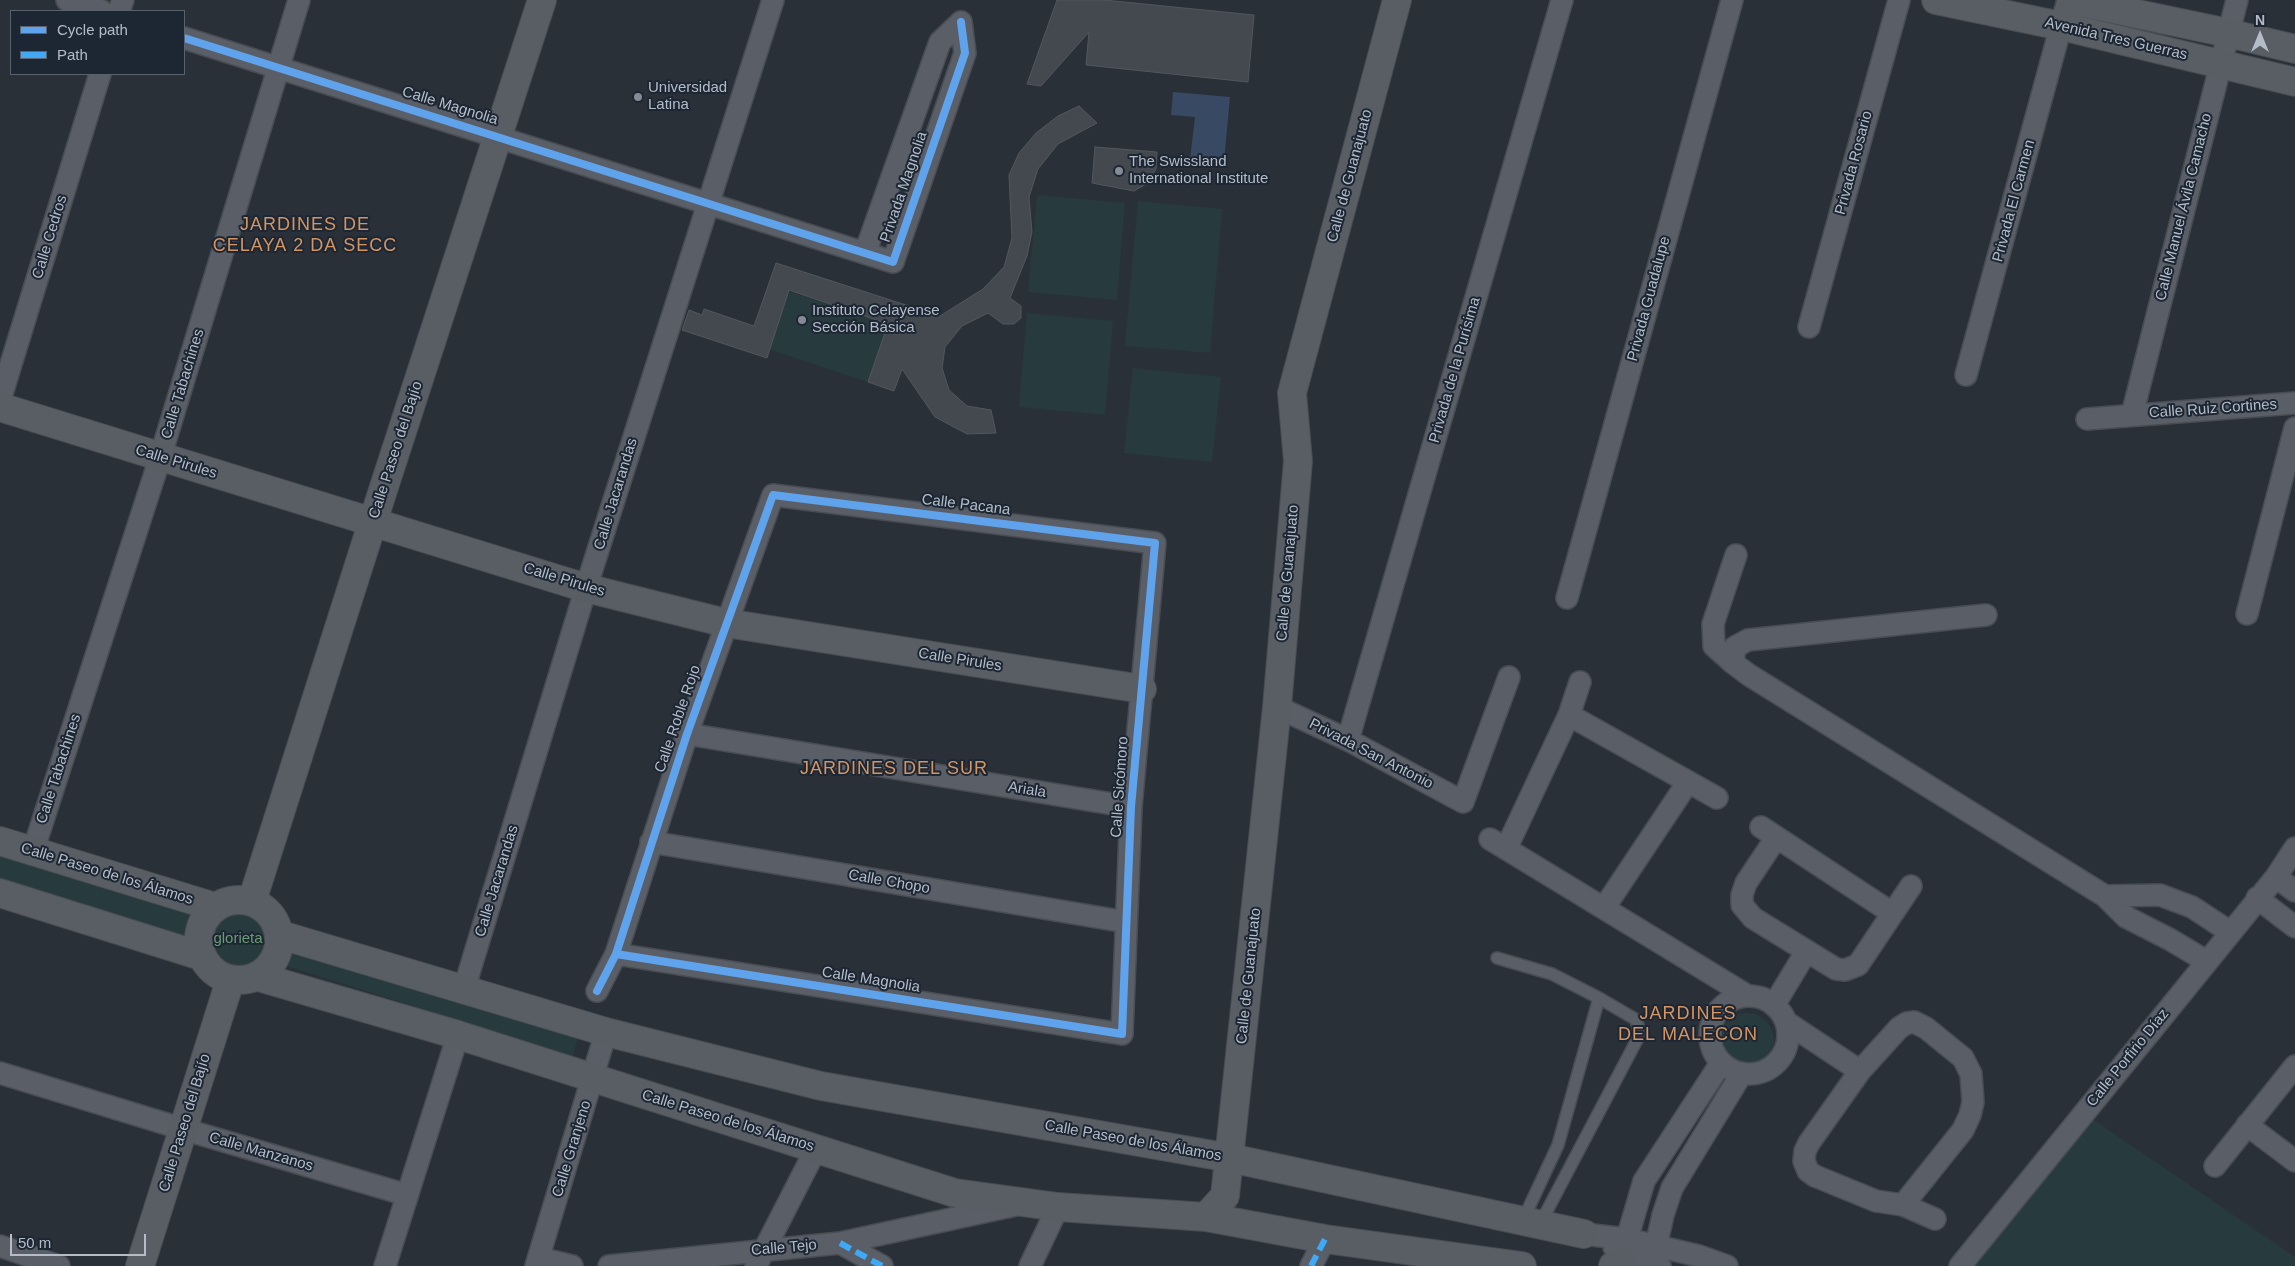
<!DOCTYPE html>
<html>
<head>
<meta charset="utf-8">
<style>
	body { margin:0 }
	#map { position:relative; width:2295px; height:1266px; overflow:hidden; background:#2a3038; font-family:Helvetica,sans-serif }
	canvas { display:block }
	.legend { position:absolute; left:10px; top:10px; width:175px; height:65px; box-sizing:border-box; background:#1d2633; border:1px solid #59626f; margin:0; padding:6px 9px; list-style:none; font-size:15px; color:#b4bcc9 }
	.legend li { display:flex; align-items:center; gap:10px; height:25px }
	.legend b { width:25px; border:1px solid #59626f }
	.north { position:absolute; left:2235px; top:10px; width:50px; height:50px; -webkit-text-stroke:4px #1d2633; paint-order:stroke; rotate:0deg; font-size:14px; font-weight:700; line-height:20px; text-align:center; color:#b4bcc9 }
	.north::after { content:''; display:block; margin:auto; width:18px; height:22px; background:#b4bcc9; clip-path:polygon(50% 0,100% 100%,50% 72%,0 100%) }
	.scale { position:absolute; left:10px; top:1234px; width:136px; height:22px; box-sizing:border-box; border:2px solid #b4bcc9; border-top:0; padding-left:6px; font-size:15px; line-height:18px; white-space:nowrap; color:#b4bcc9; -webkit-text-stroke:4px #1d2633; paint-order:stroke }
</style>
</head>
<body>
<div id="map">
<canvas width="2295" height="1266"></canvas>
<ul class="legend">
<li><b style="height:6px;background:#60a3ed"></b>Cycle path</li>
<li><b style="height:6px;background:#3fa9f5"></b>Path</li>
</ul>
<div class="north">N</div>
<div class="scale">50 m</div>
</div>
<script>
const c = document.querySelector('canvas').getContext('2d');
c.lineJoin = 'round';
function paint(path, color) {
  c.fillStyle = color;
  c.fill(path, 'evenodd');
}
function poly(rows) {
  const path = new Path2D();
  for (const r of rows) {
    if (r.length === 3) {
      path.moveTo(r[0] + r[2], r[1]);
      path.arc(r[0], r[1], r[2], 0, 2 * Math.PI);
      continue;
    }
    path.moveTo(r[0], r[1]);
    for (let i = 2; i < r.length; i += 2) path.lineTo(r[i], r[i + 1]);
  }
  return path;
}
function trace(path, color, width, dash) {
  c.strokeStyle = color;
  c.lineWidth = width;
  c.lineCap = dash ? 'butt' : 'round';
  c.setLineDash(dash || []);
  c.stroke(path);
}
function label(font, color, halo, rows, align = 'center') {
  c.font = font + ' Helvetica,sans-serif';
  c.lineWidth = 4;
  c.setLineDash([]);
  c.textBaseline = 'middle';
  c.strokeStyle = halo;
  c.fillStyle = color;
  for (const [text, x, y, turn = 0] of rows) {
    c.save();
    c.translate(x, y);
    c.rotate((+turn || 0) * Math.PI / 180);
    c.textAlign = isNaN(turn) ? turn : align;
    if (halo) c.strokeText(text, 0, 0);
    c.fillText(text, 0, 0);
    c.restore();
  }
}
const green = poly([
	[1037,195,1125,203,1117,300,1028,292],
	[1138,201,1222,209,1210,353,1125,346],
	[788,291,888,324,868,382,769,349],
	[1027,313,1113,321,1105,415,1019,407],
	[1133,368,1221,377,1212,462,1124,453],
	[0,848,194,908,186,937,0,879],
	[248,910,262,922,267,939,262,955,244,968,228,968,217,961,209,944,215,921,230,911],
	[288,945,578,1036,573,1056,283,965,288,957],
	[1747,1040,27],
	[2085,1114,2295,1257,2295,1266,1959,1266]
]);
const water = poly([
	[1173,92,1230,97,1224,162,1190,159,1195,117,1171,115]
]);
const building = poly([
	[1057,0,1104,0,1254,15,1248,82,1086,65,1089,32,1041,86,1027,84,1057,0],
	[1079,106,1097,123,1058,144,1038,169,1029,197,1032,232,1027,256,1010,298,1021,306,1021,318,1014,324,1003,324,988,313,962,326,945,347,942,368,949,390,967,406,991,410,996,433,967,434,935,417,902,369,894,391,868,382,888,324,789,290,767,358,682,330,689,310,702,315,704,309,754,326,776,263,940,316,983,289,1004,267,1012,238,1009,175,1019,153,1036,133,1058,116,1079,106],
	[1095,147,1157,152,1156,169,1148,183,1134,191,1092,183,1095,147]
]);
const lane = poly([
	[1497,958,1552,974,1599,998,1635,1019,1638,1025,1638,1038,1540,1224],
	[1523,1220,1558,1145,1599,998]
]);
const street = poly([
	[67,0,102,11],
	[119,11,123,0],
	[184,38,893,262,965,53,961,22],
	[865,253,940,42,961,22],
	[1809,327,1899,0],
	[1966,375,2068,0],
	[0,400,100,74],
	[2132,415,2237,0],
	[2087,419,2295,403],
	[1567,598,1732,0],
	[2247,614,2295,428],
	[1986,615,1748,640,1735,647,1733,663,1749,675,2105,896,2160,895,2192,907,2230,932],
	[1733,663,1714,646,1713,624,1736,555],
	[1277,707,1348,740,1463,802,1509,677],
	[1569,715,1717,798],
	[687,734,1131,807],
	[1348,740,1562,0],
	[1761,827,1892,913],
	[1776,838,1746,883,1742,895,1742,905,1753,918,1836,969,1845,970,1858,965,1911,886],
	[1490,839,1748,996],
	[651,842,1126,922],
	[1506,849,1569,715,1580,682],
	[33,851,160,458,299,0],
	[2276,877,2295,891],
	[2105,896,2126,917,2171,940,2206,961],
	[2257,898,2295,927],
	[1604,908,1688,782],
	[464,989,586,588,773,0],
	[597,991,616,954,687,734,773,495,1155,543,1131,807,1122,1034,616,954],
	[1749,1035,39],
	[1774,1005,1806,952],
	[1786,1022,1860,1071],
	[0,1073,183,1129,407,1195],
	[2247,1125,2295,1161],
	[2215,1166,2295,1066],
	[1903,1205,1963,1130,1970,1115,1973,1102,1971,1074,1963,1058,1926,1028,1914,1022,1907,1023,1899,1028,1860,1071,1809,1143,1805,1151,1804,1161,1808,1171,1815,1176,1876,1201,1903,1205,1935,1219],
	[1584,1234,1627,1239,1699,1256,1727,1266],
	[1627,1239,1644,1181,1721,1063],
	[840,1243,882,1266],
	[0,1246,59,1266],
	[1656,1246,1663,1215,1672,1188,1742,1073],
	[1614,1247,1660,1266],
	[539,1258,572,1266],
	[385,1266,458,1035],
	[536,1266,606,1032],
	[609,1266,840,1243,1016,1205],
	[756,1266,816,1149],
	[1030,1266,1058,1207],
	[1311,1266,1325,1239],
	[1960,1266,2276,877,2295,848]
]);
const secondary = poly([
	[1936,0,2061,26,2295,82],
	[2071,0,2228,33,2295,49],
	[0,407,586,588,726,623,1142,689],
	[0,841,215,907],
	[0,893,201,956],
	[239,940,40],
	[252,901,373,521,542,0],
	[281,935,606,1032,821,1086,1230,1158,1584,1234],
	[259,977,458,1035,955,1193,1058,1207,1206,1217,1225,1196,1277,707,1298,461,1292,393,1397,0],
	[1206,1217,1325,1239,1522,1266],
	[140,1266,230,981],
	[1613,1266,1621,1262]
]);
const quiet = poly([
	[840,1243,882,1266],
	[1311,1266,1325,1239]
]);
const cycleway = poly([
	[184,38,893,262,965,53,961,22],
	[597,991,616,954,687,734,773,495,1155,543,1131,807,1122,1034,616,954]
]);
const markers = [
	[638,97,5,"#848b96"],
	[1119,171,5,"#848b96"],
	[802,320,5,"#848b96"]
];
const streetNames = [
	["Avenida Tres Guerras",2116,39,13],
	["Calle Magnolia",450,106,17],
	["Privada Rosario",1854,163,-75],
	["Calle de Guanajuato",1350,176,-75],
	["Privada Magnolia",904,187,-71],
	["Privada El Carmen",2014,201,-75],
	["Calle Manuel Ávila Camacho",2184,207,-76],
	["Calle Cedros",50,237,-73],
	["Privada Guadalupe",1649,299,-75],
	["Privada de la Purísima",1455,370,-74],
	["Calle Tabachines",183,384,-73],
	["Calle Ruiz Cortines",2213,409,-4],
	["Calle Paseo del Bajío",396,450,-72],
	["Calle Pirules",176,462,17],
	["Calle Jacarandas",616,494,-73],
	["Calle Pacana",966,505,7],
	["Calle de Guanajuato",1288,573,-85],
	["Calle Pirules",564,580,17],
	["Calle Pirules",960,660,9],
	["Calle Roble Rojo",678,719,-71],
	["Privada San Antonio",1371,754,27],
	["Calle Tabachines",59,769,-72],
	["Calle Sicómoro",1120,787,-86],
	["Ariala",1027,790,9],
	["Calle Paseo de los Álamos",107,874,17],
	["Calle Jacarandas",497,881,-73],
	["Calle Chopo",889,882,10],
	["Calle de Guanajuato",1249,976,-84],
	["Calle Magnolia",871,980,9],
	["Calle Porfirio Díaz",2128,1058,-51],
	["Calle Paseo de los Álamos",728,1121,17],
	["Calle Paseo del Bajío",185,1123,-73],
	["Calle Paseo de los Álamos",1133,1141,10],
	["Calle Granjeno",572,1149,-73],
	["Calle Manzanos",261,1152,16],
	["Calle Tejo",784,1248,-5]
];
const poiNames = [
	["Universidad",648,88],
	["Latina",648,105],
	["The Swissland",1129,162],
	["International Institute",1129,179],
	["Instituto Celayense",812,311],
	["Sección Básica",812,328]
];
const parkNames = [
	["glorieta",238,939]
];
const quarterNames = [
	["JARDINES DE",305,225],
	["CELAYA 2 DA SECC",305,246],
	["JARDINES DEL SUR",894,769],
	["JARDINES",1688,1014],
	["DEL MALECON",1688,1035]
];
paint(green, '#273a3e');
paint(water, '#384963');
paint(building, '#444950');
trace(building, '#52575f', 1);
trace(lane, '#484c53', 14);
trace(street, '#484c53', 24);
trace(secondary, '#484c53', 30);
trace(lane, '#5a5e66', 11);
trace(street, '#5a5e66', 21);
trace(secondary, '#595d64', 28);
trace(quiet, '#3fa9f5', 6, [12, 6]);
trace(cycleway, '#60a3ed', 8);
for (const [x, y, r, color] of markers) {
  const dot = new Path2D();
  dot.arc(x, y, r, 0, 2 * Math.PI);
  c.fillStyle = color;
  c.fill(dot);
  trace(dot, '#1d2633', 2);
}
label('15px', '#b4bcc9', '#1d2633', streetNames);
label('15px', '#b4bcc9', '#1d2633', poiNames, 'left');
label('15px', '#6b9a76', '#1d2633', parkNames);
c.letterSpacing = '1px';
label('18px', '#d59563', '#1d2633', quarterNames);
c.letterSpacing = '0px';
</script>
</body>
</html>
